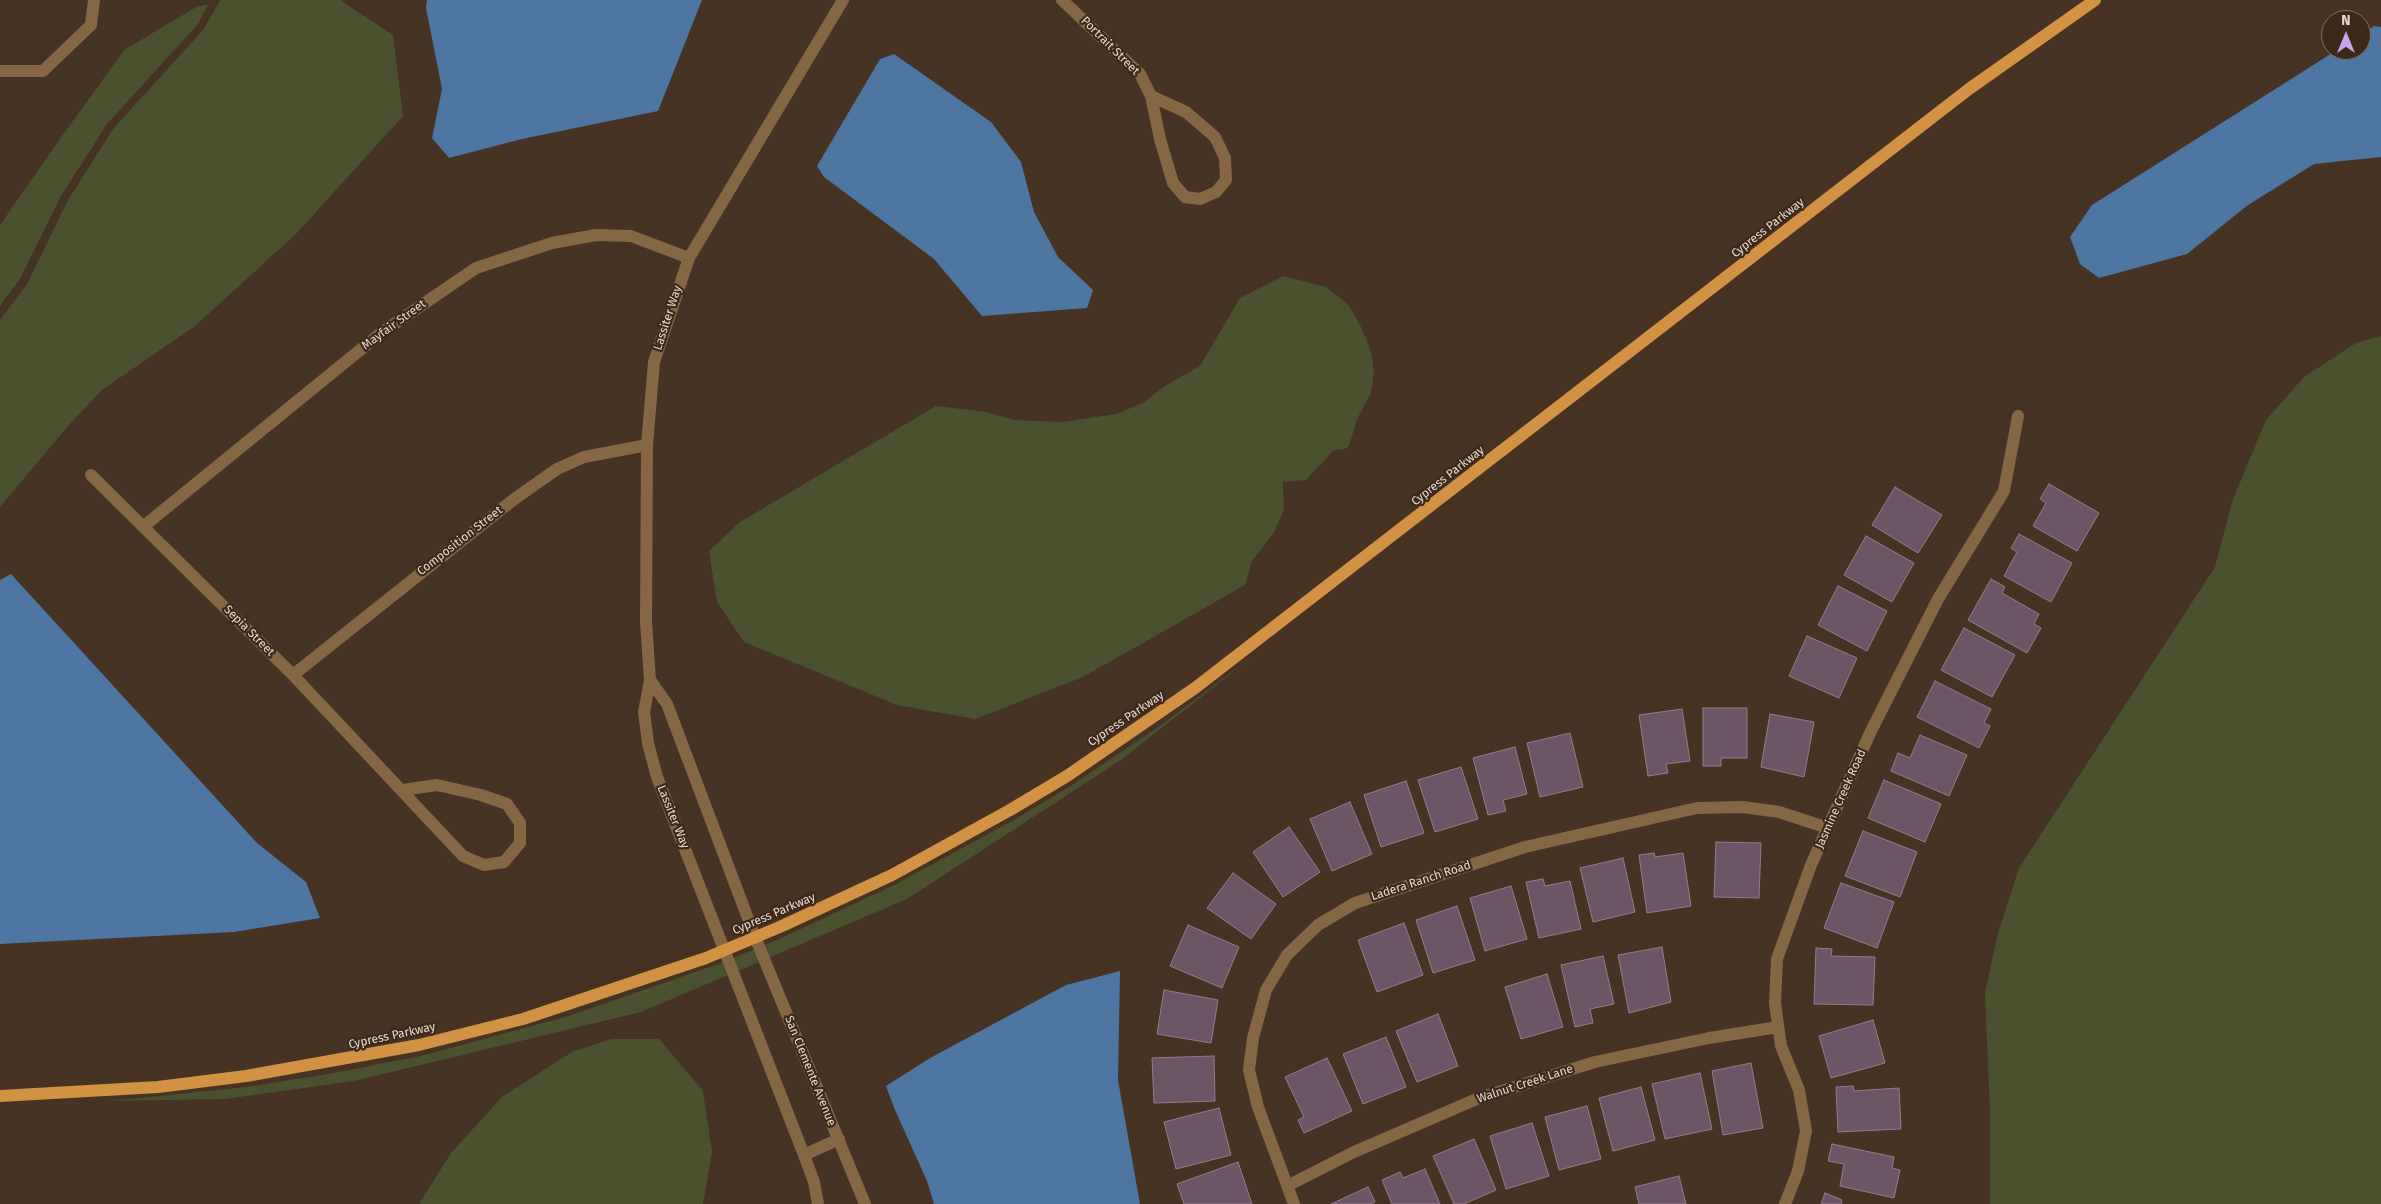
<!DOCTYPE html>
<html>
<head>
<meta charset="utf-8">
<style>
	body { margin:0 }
	#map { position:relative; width:2381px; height:1204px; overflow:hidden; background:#463323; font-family:"Fira Sans",sans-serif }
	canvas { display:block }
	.north { position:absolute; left:2321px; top:10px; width:50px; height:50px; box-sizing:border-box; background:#3c2919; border:1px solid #807062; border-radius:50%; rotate:0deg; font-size:14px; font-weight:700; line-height:20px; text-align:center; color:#e7dad0 }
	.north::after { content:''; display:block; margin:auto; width:18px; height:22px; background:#c7a6ef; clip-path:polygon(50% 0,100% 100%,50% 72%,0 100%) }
</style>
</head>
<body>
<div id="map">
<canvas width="2381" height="1204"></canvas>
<div class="north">N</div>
</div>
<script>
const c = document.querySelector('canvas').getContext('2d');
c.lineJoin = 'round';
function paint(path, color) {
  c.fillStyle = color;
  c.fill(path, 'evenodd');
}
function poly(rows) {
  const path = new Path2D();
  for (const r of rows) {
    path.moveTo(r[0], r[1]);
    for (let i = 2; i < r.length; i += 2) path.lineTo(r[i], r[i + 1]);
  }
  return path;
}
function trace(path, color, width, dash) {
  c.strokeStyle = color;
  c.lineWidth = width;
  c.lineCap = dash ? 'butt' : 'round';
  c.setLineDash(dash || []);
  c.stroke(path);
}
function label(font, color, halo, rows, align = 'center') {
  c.font = font + ' "Fira Sans",sans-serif';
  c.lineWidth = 4.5;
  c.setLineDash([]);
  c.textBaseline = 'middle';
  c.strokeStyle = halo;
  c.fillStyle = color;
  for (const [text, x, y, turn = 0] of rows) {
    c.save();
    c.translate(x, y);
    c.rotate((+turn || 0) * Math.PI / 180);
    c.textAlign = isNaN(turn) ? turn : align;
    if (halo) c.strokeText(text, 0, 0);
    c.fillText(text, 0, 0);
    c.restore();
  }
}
const green = poly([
	[220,0,340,0,393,35,403,116,296,234,195,326,102,390,68,426,0,507,0,320,27,284,68,200,113,129,204,29],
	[208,5,198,24,107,124,61,196,20,279,0,306,0,225,55,146,124,50,198,6],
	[1283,276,1326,287,1348,304,1361,327,1371,351,1374,373,1371,393,1357,419,1349,446,1345,449,1334,450,1306,480,1283,482,1284,510,1273,534,1252,561,1245,585,1083,677,975,719,897,705,744,642,717,602,709,551,740,522,936,406,986,412,1014,420,1063,422,1116,414,1143,403,1165,386,1200,366,1240,298],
	[2381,336,2381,1204,1990,1204,1990,1113,1985,993,1998,933,2019,868,2215,567,2232,502,2266,420,2304,377,2356,343],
	[1257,653,1121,760,907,899,641,1012,354,1081,225,1099,110,1101,247,1087,334,1073,421,1056,569,1016,724,962,786,936,896,884,1014,820,1072,785,1164,723],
	[611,1039,659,1039,703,1091,712,1152,703,1204,419,1204,451,1153,503,1096,572,1052]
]);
const water = poly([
	[427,0,702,0,658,111,522,139,449,158,432,138,442,89,426,8],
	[2374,26,2381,27,2381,157,2314,164,2248,205,2187,254,2099,278,2080,264,2070,237,2092,205,2337,50,2361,50,2361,35],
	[894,54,991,122,1021,162,1034,212,1058,257,1093,290,1087,308,982,316,934,259,824,177,817,166,880,59],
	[11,574,257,843,306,882,320,918,234,932,0,944,0,580],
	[1120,971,1118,1080,1140,1204,934,1204,927,1181,895,1110,886,1086,930,1058,1066,985]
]);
const building = poly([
	[2049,484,2099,513,2077,551,2033,526,2046,503,2040,499,2049,484],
	[1895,487,1942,515,1918,553,1872,525,1895,487],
	[2019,534,2072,563,2051,602,2004,576,2017,552,2011,548,2019,534],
	[1866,536,1914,563,1892,602,1844,575,1866,536],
	[1991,579,2005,587,2002,593,2039,614,2034,624,2041,628,2027,653,1968,620,1991,579],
	[1838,586,1887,611,1867,651,1818,625,1838,586],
	[1964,628,2015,655,1992,697,1941,670,1964,628],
	[1807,636,1857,658,1839,698,1789,676,1807,636],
	[1935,681,1991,709,1984,723,1990,726,1979,748,1917,717,1935,681],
	[1703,708,1747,708,1747,758,1721,758,1721,766,1703,766,1703,708],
	[1682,709,1690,761,1666,764,1668,773,1648,776,1639,715,1682,709],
	[1770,714,1814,722,1804,777,1761,767,1770,714],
	[1570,733,1583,787,1540,797,1527,743,1570,733],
	[1920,735,1967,755,1949,796,1891,771,1898,753,1910,758,1920,735],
	[1515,747,1527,794,1503,800,1506,811,1488,815,1473,758,1515,747],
	[1461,767,1478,819,1435,832,1418,780,1461,767],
	[1884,780,1941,804,1925,842,1868,818,1884,780],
	[1406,781,1424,833,1381,847,1364,795,1406,781],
	[1350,802,1372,854,1332,871,1310,819,1350,802],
	[1289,827,1320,872,1283,897,1253,852,1289,827],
	[1863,831,1917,852,1900,897,1845,876,1863,831],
	[1716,842,1761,843,1759,898,1714,897,1716,842],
	[1654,853,1655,857,1683,853,1691,906,1647,913,1639,855,1654,853],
	[1623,858,1635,912,1593,922,1580,868,1623,858],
	[1233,873,1276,904,1251,939,1207,908,1233,873],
	[1543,879,1545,886,1570,881,1581,929,1539,938,1526,882,1543,879],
	[1841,883,1894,902,1877,948,1824,928,1841,883],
	[1511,886,1527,939,1485,951,1470,898,1511,886],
	[1457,906,1475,960,1433,973,1416,920,1457,906],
	[1404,923,1423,975,1377,992,1358,940,1404,923],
	[1188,925,1239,947,1222,988,1170,966,1188,925],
	[1662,947,1671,1002,1629,1013,1618,955,1662,947],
	[1816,948,1832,949,1831,956,1875,957,1873,1005,1814,1004,1816,948],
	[1603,956,1614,1004,1590,1009,1593,1023,1575,1027,1561,965,1603,956],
	[1547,974,1563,1027,1521,1039,1505,987,1547,974],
	[1164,990,1218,1000,1211,1043,1157,1034,1164,990],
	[1438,1014,1458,1066,1417,1082,1396,1031,1438,1014],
	[1873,1020,1885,1063,1831,1078,1819,1036,1873,1020],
	[1386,1037,1406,1087,1363,1104,1343,1054,1386,1037],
	[1214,1056,1215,1101,1154,1103,1152,1058,1214,1056],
	[1327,1058,1352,1111,1304,1133,1298,1120,1304,1117,1285,1077,1327,1058],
	[1751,1063,1763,1128,1723,1135,1712,1071,1751,1063],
	[1700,1073,1712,1129,1665,1139,1652,1084,1700,1073],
	[1853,1086,1854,1091,1899,1088,1901,1129,1838,1132,1836,1087,1853,1086],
	[1641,1087,1655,1140,1613,1151,1599,1098,1641,1087],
	[1587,1106,1601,1159,1559,1170,1545,1117,1587,1106],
	[1219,1108,1231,1155,1176,1169,1164,1122,1219,1108],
	[1532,1123,1549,1176,1506,1189,1490,1136,1532,1123],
	[1474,1139,1496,1190,1464,1204,1454,1204,1433,1156,1474,1139],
	[1832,1144,1894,1157,1892,1168,1900,1170,1894,1198,1840,1186,1844,1164,1828,1161,1832,1144],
	[1238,1162,1252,1204,1184,1204,1177,1184,1238,1162],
	[1425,1169,1440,1204,1392,1204,1382,1180,1400,1172,1403,1178,1425,1169],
	[1679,1176,1686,1204,1639,1204,1635,1187,1679,1176],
	[1368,1187,1375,1202,1370,1204,1331,1204,1368,1187],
	[1825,1193,1842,1200,1841,1204,1821,1204,1825,1193]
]);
const street = poly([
	[1062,0,1140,74,1151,96,1160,139,1173,183,1185,197,1200,199,1216,192,1226,180,1225,158,1215,137,1186,112,1151,96],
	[0,71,43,71,91,25,94,0],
	[91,475,293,675,463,856,484,865,504,862,520,843,520,823,507,804,481,795,437,785,403,790],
	[144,526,381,333,476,268,552,243,596,235,631,236,689,258],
	[293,675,513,500,557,469,584,457,647,445],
	[650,680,667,704,755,937,865,1204],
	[804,1155,839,1139],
	[1287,1186,1354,1152,1479,1098,1595,1062,1709,1038,1778,1027],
	[818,1204,814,1182,804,1155,657,777,648,743,644,712,650,680,646,622,647,445,654,362,689,258,843,0],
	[1294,1204,1258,1107,1249,1070,1253,1038,1266,990,1287,955,1318,925,1355,903,1525,847,1697,808,1743,807,1779,812,1828,828],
	[1785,1204,1798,1171,1806,1131,1799,1090,1781,1046,1775,1003,1777,959,1811,865,1871,731,1938,599,2004,491,2018,416]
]);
const primary = poly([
	[0,1096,158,1087,246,1076,419,1045,523,1019,706,958,782,926,892,875,1010,810,1067,776,1195,688,1969,89,2095,0]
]);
const streetNames = [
	["Portrait Street",1110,46,45],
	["Cypress Parkway",1768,228,-38],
	["Lassiter Way",668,318,-72],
	["Mayfair Street",394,325,-36],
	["Cypress Parkway",1448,476,-38],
	["Composition Street",460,541,-38],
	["Sepia Street",249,631,45],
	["Cypress Parkway",1126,719,-34],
	["Jasmine Creek Road",1841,799,-66],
	["Lassiter Way",673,817,68],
	["Ladera Ranch Road",1421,881,-18],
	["Cypress Parkway",774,914,-23],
	["Cypress Parkway",392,1036,-12],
	["San Clemente Avenue",810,1071,68],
	["Walnut Creek Lane",1525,1084,-18]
];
paint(green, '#4b512f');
paint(water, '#4d76a3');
paint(building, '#6c5564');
trace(building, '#947c8c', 1);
trace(street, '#866743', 12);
trace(primary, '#d29243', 12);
label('12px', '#e7dad0', '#3c2919', streetNames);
</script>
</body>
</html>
